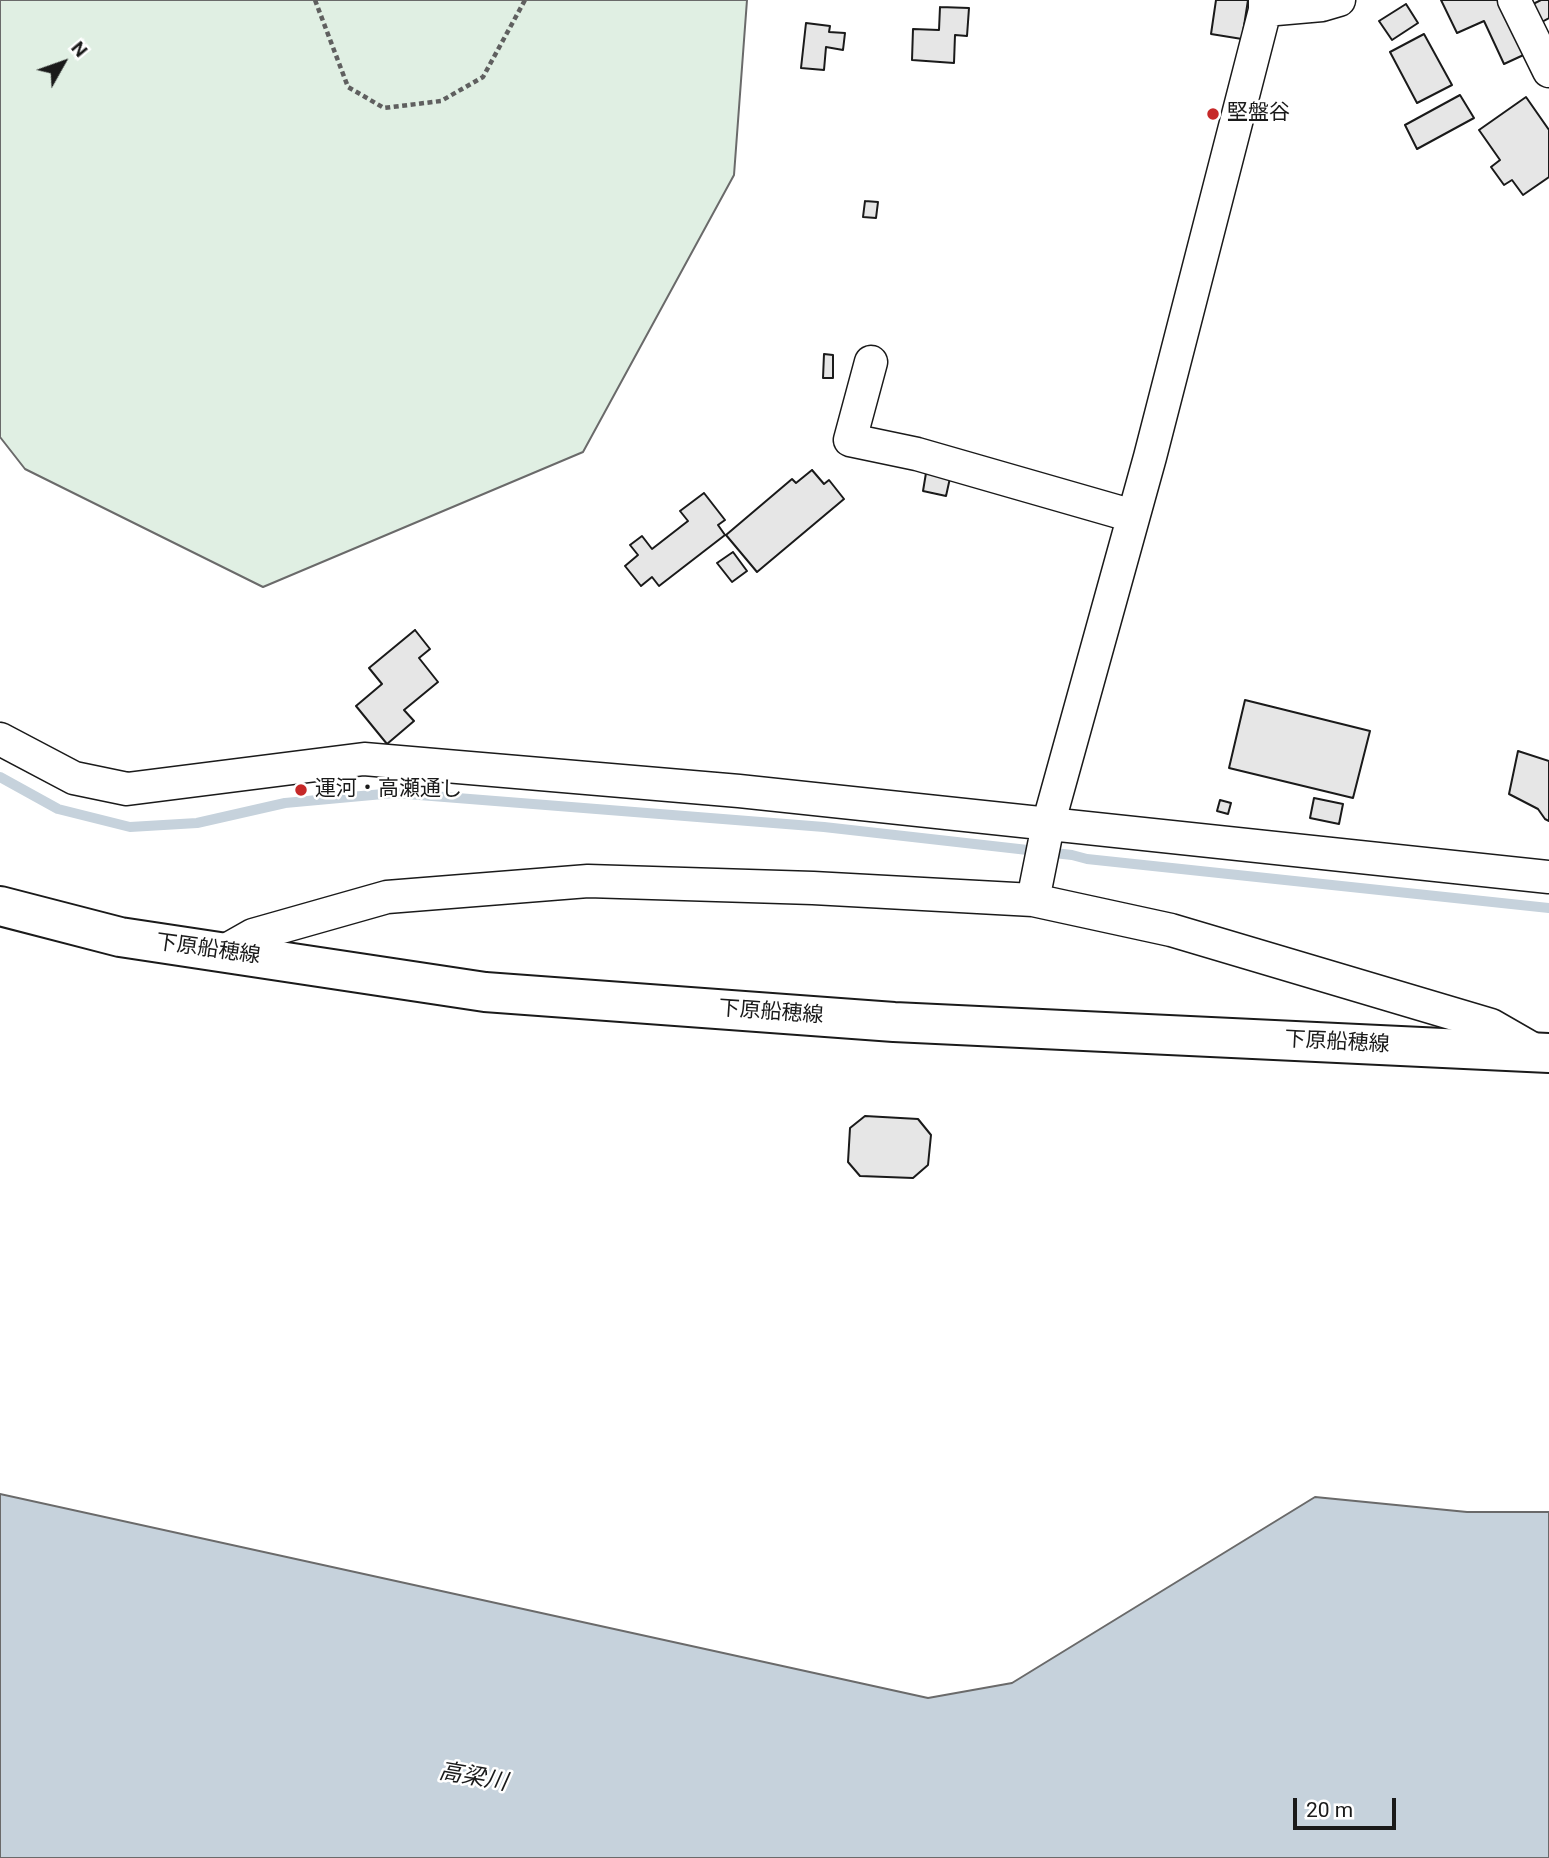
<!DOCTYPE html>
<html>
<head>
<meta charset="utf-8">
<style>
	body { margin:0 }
	#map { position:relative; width:1549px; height:1858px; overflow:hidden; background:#fff; font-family:Roboto,sans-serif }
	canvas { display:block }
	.north { position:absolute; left:28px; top:28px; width:70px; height:70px; -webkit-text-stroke:5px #fff; paint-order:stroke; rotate:50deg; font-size:19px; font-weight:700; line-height:28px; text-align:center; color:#1a1a1a }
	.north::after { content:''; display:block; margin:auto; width:24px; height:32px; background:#1a1a1a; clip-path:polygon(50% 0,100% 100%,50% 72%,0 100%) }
	.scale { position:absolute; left:1293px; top:1798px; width:103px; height:32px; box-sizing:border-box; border:4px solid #1a1a1a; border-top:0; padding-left:9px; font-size:21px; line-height:24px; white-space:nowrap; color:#1a1a1a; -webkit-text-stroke:5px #fff; paint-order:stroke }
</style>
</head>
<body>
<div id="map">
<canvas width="1549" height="1858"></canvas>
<div class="north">N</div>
<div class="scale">20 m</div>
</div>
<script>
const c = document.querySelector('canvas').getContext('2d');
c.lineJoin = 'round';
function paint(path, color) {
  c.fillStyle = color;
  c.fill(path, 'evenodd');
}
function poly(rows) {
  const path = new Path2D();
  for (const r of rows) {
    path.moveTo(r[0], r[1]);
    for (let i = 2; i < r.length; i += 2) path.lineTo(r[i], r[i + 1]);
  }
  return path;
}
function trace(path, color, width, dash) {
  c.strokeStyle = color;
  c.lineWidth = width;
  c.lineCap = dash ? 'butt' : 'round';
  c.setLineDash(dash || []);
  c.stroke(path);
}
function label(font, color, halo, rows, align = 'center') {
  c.font = font + ' Roboto,"Noto Sans JP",sans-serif';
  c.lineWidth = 5;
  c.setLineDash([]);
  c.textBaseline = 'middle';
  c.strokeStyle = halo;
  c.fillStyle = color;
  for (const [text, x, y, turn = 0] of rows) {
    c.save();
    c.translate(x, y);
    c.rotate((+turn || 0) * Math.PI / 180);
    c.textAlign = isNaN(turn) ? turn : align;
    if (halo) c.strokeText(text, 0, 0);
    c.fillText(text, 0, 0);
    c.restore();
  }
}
const green = poly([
	[0,0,747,0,734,175,583,452,263,587,25,469,0,437,0,0]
]);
const water = poly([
	[0,1494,928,1698,1012,1683,1315,1497,1467,1512,1549,1512,1549,1858,0,1858,0,1494]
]);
const stream = poly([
	[0,777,58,809,130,827,197,823,285,803,394,793,824,827,1072,855,1087,859,1549,908]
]);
const building = poly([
	[1216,0,1248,0,1242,39,1211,34,1216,0],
	[1441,0,1505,0,1530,52,1504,64,1484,21,1457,33,1441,0],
	[1541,0,1549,0,1549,18,1540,23,1531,5,1541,0],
	[1406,4,1418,23,1392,40,1379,21,1406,4],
	[940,7,969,8,967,36,955,35,954,63,912,60,913,29,939,30,940,7],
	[806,23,830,26,829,32,845,33,843,50,826,47,824,70,801,68,806,23],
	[1424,34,1452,85,1417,103,1390,52,1424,34],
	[1460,95,1474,118,1417,149,1405,125,1460,95],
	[1526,97,1549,130,1549,177,1523,195,1512,180,1504,185,1491,167,1500,160,1479,130,1526,97],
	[865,201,878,202,876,218,863,217,865,201],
	[824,354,833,355,833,378,823,378,824,354],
	[812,470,824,484,829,480,844,499,757,572,726,535,792,479,796,483,812,470],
	[926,473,950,478,946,496,923,491,926,473],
	[704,493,725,520,718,525,725,535,659,586,652,577,641,586,625,566,638,555,630,545,642,536,652,549,688,521,680,511,704,493],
	[733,552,747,571,732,582,717,563,733,552],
	[415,630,430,649,419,658,438,682,404,710,414,721,387,744,356,706,382,684,369,668,415,630],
	[1245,700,1370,731,1353,798,1229,768,1245,700],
	[1518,751,1549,761,1549,821,1545,819,1538,809,1509,794,1518,751],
	[1314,798,1343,804,1339,824,1310,818,1314,798],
	[1220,800,1231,803,1228,814,1217,811,1220,800],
	[865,1116,918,1119,931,1135,928,1165,913,1178,860,1176,848,1162,850,1128,865,1116]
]);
const path = poly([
	[315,0,348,87,384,108,441,101,483,77,525,0]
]);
const minor = poly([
	[1514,0,1549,71],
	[1265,10,1322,5,1339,0],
	[871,362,850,440,917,454,1133,516],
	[0,739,74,778,127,789,364,759,739,791,1549,877],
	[1033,900,1048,825,1150,457,1265,10,1265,0],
	[223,952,253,935,387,897,588,881,813,888,1033,900,1171,930,1491,1025,1538,1052]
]);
const secondary = poly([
	[0,906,120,937,485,992,894,1022,1549,1053]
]);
const markers = [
	[1213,114,7,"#c62828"],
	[301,790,7,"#c62828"]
];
const poiNames = [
	["堅盤谷",1227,114],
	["運河・高瀬通し",315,790]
];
const streetNames = [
	["下原船穂線",208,950,8],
	["下原船穂線",771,1013,4],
	["下原船穂線",1337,1043,3]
];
const waterNames = [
	["高梁川",473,1778,10]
];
paint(green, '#e0efe3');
trace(green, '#6a6a6a', 2);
paint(water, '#c6d2dc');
trace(water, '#6a6a6a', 2);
trace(stream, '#c6d2dc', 10);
paint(building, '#e6e6e6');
trace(building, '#1a1a1a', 2);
trace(minor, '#1a1a1a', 35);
trace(secondary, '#1a1a1a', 42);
trace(path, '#5f5f5f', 4.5, [5, 3.5]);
trace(minor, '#fff', 32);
trace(secondary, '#fff', 38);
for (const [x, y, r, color] of markers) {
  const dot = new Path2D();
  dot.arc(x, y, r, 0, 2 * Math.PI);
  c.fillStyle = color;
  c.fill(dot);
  trace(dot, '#fff', 2.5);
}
label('21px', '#1a1a1a', '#fff', poiNames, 'left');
label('21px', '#1a1a1a', '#fff', streetNames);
label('italic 23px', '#1a1a1a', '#fff', waterNames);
</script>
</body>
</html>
